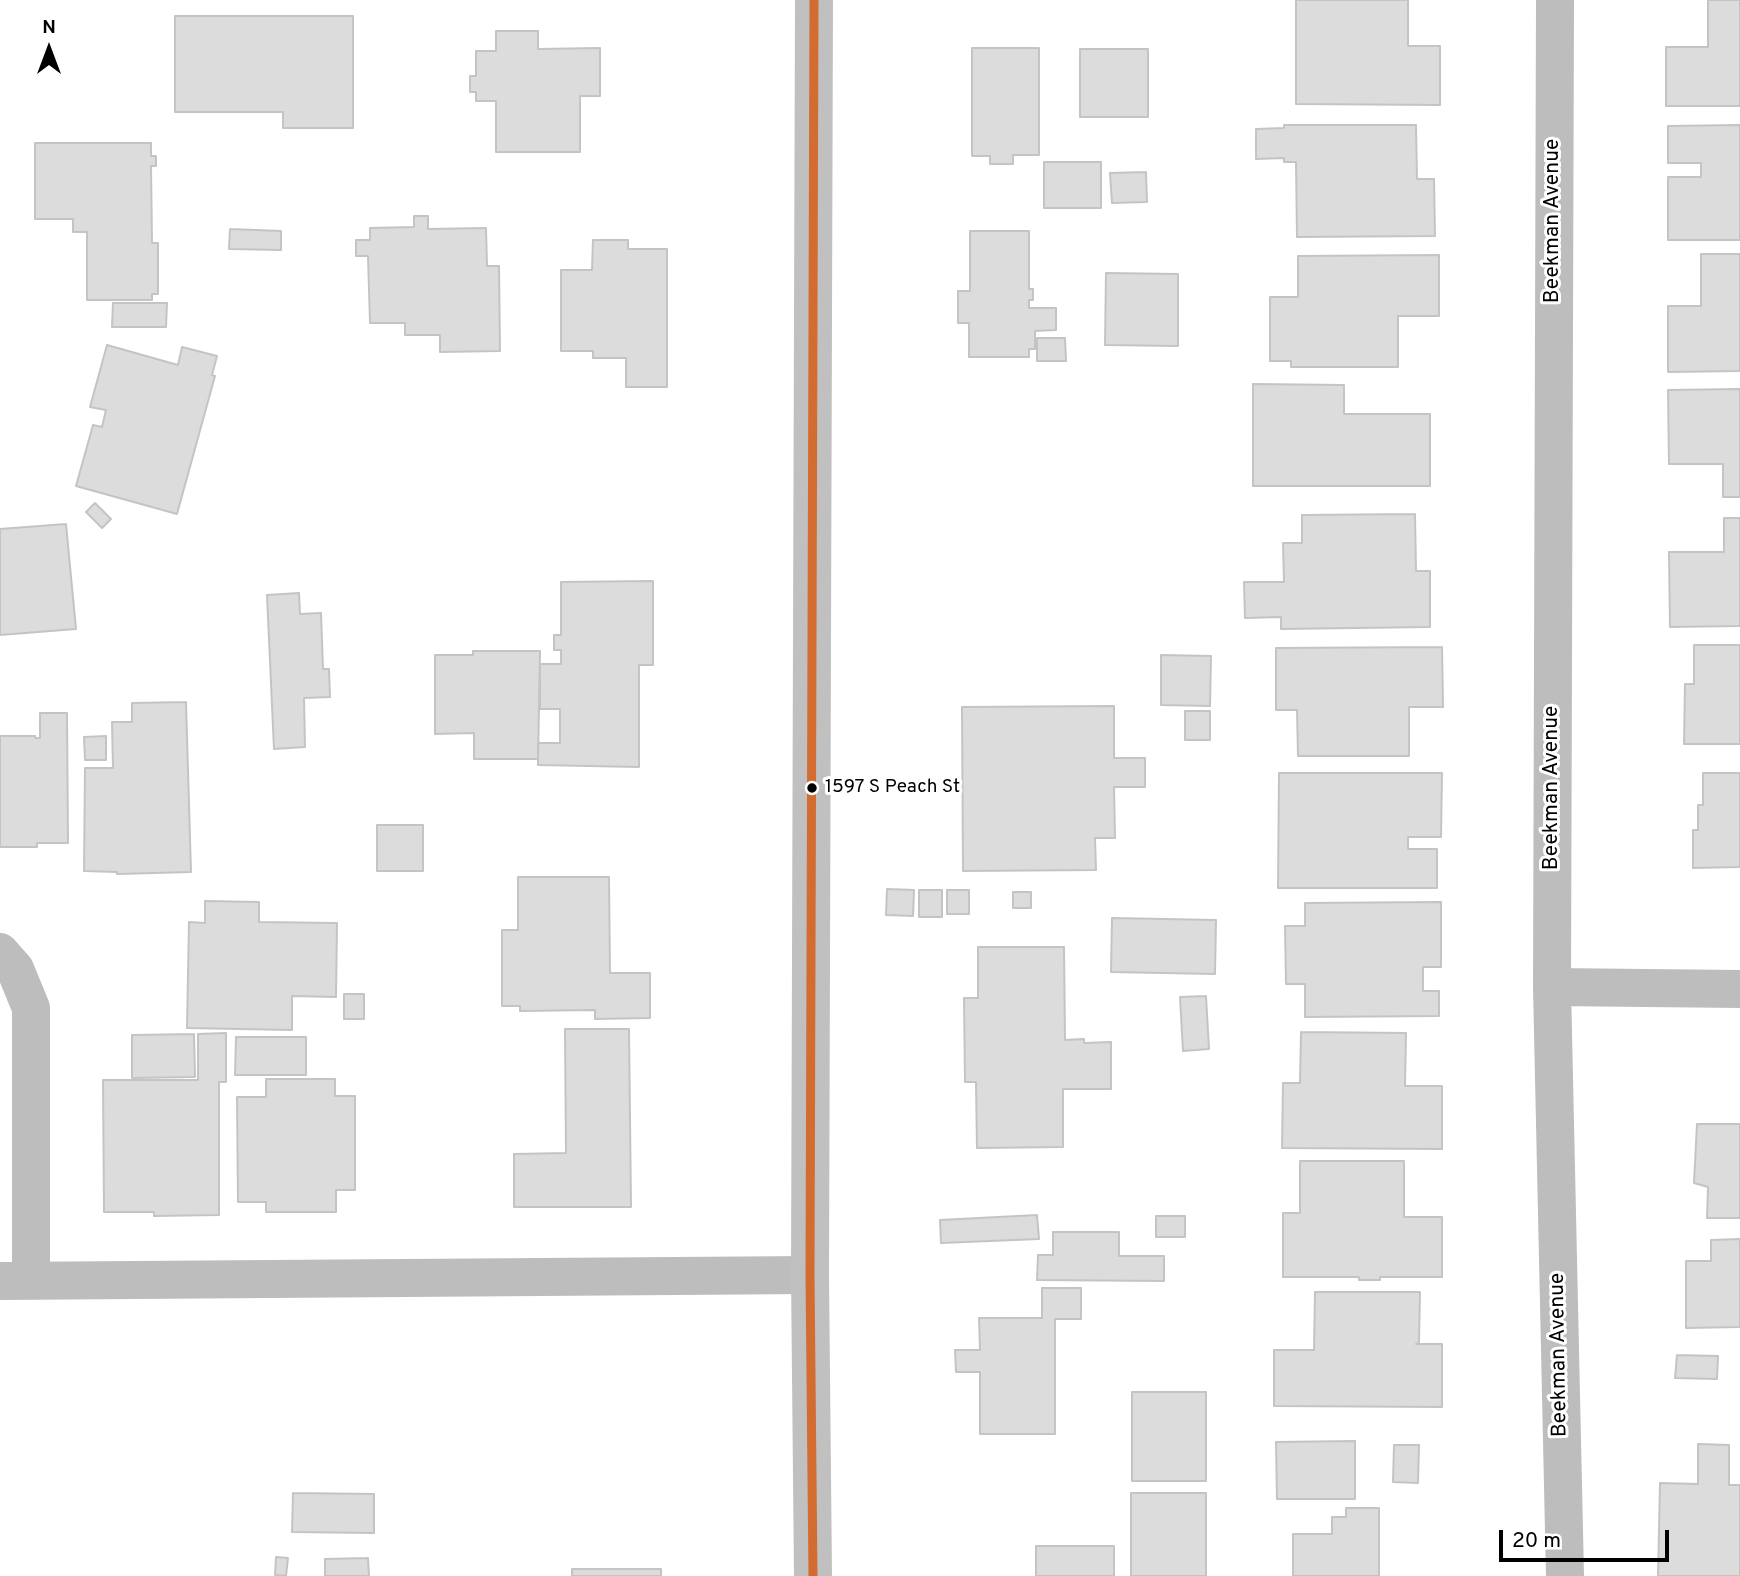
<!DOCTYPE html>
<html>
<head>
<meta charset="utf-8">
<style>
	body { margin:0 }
	#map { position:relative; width:1740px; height:1576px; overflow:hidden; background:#fff; font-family:Overpass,sans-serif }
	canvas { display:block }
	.north { position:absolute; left:14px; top:14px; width:70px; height:70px; -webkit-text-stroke:5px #fff; paint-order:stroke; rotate:0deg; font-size:19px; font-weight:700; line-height:28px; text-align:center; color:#000 }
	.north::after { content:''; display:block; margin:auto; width:24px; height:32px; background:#000; clip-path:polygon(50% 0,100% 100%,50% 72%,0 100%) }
	.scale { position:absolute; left:1499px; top:1530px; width:170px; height:32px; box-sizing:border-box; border:4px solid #000; border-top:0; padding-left:9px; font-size:21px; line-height:24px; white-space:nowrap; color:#000; -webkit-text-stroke:5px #fff; paint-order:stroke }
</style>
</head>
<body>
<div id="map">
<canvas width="1740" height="1576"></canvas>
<div class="north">N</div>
<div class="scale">20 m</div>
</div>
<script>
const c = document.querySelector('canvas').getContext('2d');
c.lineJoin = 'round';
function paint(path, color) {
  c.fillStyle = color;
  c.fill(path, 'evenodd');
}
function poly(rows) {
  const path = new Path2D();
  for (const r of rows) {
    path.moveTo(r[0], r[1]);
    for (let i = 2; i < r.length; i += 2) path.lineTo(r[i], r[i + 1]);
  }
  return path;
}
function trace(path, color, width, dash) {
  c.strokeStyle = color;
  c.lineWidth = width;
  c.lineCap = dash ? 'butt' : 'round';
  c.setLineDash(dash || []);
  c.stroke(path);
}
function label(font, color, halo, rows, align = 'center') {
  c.font = font + ' Overpass,sans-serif';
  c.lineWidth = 6;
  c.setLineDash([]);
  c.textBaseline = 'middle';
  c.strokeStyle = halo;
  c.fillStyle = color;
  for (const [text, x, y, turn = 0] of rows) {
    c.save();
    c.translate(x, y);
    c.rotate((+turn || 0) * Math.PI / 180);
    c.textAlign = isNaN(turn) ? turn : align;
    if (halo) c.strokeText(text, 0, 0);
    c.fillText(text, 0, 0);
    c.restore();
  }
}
const building = poly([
	[1296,0,1408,0,1408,46,1440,46,1440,105,1296,104,1296,0],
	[1708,0,1740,0,1740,106,1666,106,1666,47,1708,47,1708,0],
	[175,16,353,16,353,128,283,128,283,112,175,112,175,16],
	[496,31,538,31,538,49,600,48,600,96,580,96,580,152,496,152,496,101,476,101,476,92,470,92,470,76,476,76,476,51,496,51,496,31],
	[972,48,1039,48,1039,155,1013,155,1013,164,990,164,990,156,972,156,972,48],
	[1080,49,1148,49,1148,117,1080,117,1080,49],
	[1284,125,1416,125,1417,179,1434,179,1435,236,1297,237,1296,162,1284,162,1284,158,1256,159,1256,129,1284,128,1284,125],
	[1740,125,1740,240,1668,240,1668,177,1701,177,1701,163,1668,163,1668,126,1740,125],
	[35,143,151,143,151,156,156,156,156,166,151,166,152,243,158,243,158,294,152,294,152,300,87,300,87,232,73,232,73,219,35,219,35,143],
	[1044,162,1101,162,1101,208,1044,208,1044,162],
	[1146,172,1147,202,1112,203,1110,173,1146,172],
	[414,216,428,216,428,229,486,228,487,266,499,266,500,351,440,352,440,335,405,335,405,323,370,323,368,256,356,256,356,240,370,240,370,228,414,227,414,216],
	[230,229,281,231,281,250,229,249,230,229],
	[970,231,1029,231,1029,289,1033,289,1033,300,1029,300,1029,308,1056,308,1056,330,1035,331,1035,349,1029,349,1029,357,969,357,969,323,958,323,958,291,970,291,970,231],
	[593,240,628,240,628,249,667,249,667,387,626,387,626,358,593,358,593,351,561,351,561,270,592,270,593,240],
	[1701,254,1740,254,1740,371,1668,372,1668,306,1701,306,1701,254],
	[1439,255,1439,316,1398,316,1398,367,1291,367,1291,361,1270,361,1270,297,1298,297,1298,256,1439,255],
	[1106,273,1178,274,1178,346,1105,345,1106,273],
	[113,303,167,303,166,327,112,327,113,303],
	[1037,338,1065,338,1066,361,1037,361,1037,338],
	[107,345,178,365,182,347,217,356,212,375,215,376,177,514,76,486,93,425,102,427,106,410,90,407,107,345],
	[1253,384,1344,385,1344,414,1430,414,1430,486,1253,486,1253,384],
	[1740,389,1740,497,1723,497,1723,464,1669,464,1668,390,1740,389],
	[95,503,111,519,102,528,86,512,95,503],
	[1415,514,1416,571,1430,571,1430,627,1281,629,1281,617,1245,618,1244,582,1284,582,1283,543,1302,543,1302,515,1415,514],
	[1724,518,1740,518,1740,626,1670,627,1669,552,1724,552,1724,518],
	[66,524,76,629,0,635,0,529,66,524],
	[653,581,653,665,639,665,639,767,538,765,538,743,560,743,560,709,540,709,540,664,561,664,561,650,554,650,554,635,561,635,561,582,653,581],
	[299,593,300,614,321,613,323,669,329,669,330,697,304,698,305,747,274,749,267,595,299,593],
	[1694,645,1740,645,1740,744,1684,744,1685,684,1694,684,1694,645],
	[1442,647,1443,707,1409,707,1409,756,1298,756,1297,710,1276,710,1276,648,1442,647],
	[473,651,540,651,538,759,474,759,474,733,435,734,435,655,473,655,473,651],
	[1161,655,1211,656,1210,706,1161,705,1161,655],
	[186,702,191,872,117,874,117,872,84,871,85,768,113,768,112,722,132,722,132,703,186,702],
	[1114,706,1114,758,1145,758,1145,787,1114,787,1115,838,1095,838,1096,870,963,871,962,707,1114,706],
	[1185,711,1210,711,1210,740,1185,740,1185,711],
	[40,713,67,713,68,843,37,843,37,847,0,847,0,736,35,736,35,738,40,738,40,713],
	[106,736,106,760,85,760,84,737,106,736],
	[1279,773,1442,773,1441,837,1408,837,1408,849,1437,849,1437,888,1278,888,1279,773],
	[1703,773,1740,773,1740,867,1693,868,1693,830,1698,830,1698,805,1703,805,1703,773],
	[377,825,423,825,423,871,377,871,377,825],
	[518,877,609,877,610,973,650,973,650,1018,595,1019,595,1010,520,1011,520,1006,502,1006,502,930,518,930,518,877],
	[887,889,914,890,913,916,886,915,887,889],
	[919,890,942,890,942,917,919,917,919,890],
	[947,890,969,890,969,914,947,914,947,890],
	[1013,892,1031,892,1031,908,1013,908,1013,892],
	[205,901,259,902,259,922,337,923,336,997,292,996,292,1030,187,1028,189,922,205,923,205,901],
	[1441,902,1441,967,1423,967,1423,991,1439,991,1439,1016,1305,1017,1305,984,1286,984,1285,926,1305,926,1305,903,1441,902],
	[1112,918,1216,920,1215,974,1111,972,1112,918],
	[978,947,1064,947,1065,1040,1084,1039,1084,1043,1111,1042,1111,1089,1063,1089,1063,1147,977,1148,976,1082,965,1082,964,998,978,998,978,947],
	[344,994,364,994,364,1019,344,1019,344,994],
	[1206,996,1209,1049,1183,1051,1180,997,1206,996],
	[565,1029,629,1029,631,1207,514,1207,514,1154,566,1153,565,1029],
	[1301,1032,1406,1033,1405,1086,1442,1086,1442,1149,1282,1148,1283,1083,1300,1083,1301,1032],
	[226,1033,226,1082,219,1082,219,1215,154,1216,154,1212,104,1212,103,1080,198,1080,198,1034,226,1033],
	[194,1034,195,1077,132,1078,132,1035,194,1034],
	[236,1037,306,1037,306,1075,235,1075,236,1037],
	[266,1079,335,1079,335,1096,355,1096,355,1190,336,1190,336,1212,266,1212,266,1202,238,1202,237,1097,266,1097,266,1079],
	[1697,1124,1740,1124,1740,1218,1707,1218,1708,1187,1694,1183,1697,1124],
	[1300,1161,1404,1161,1404,1217,1442,1217,1442,1277,1380,1277,1380,1280,1359,1280,1359,1277,1283,1277,1283,1213,1300,1213,1300,1161],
	[1037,1215,1039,1239,941,1243,940,1220,1037,1215],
	[1156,1216,1185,1216,1185,1237,1156,1237,1156,1216],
	[1053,1232,1119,1232,1119,1256,1164,1256,1164,1281,1037,1280,1038,1255,1053,1255,1053,1232],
	[1740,1239,1740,1327,1686,1328,1686,1261,1711,1261,1711,1240,1740,1239],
	[1042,1288,1081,1288,1081,1319,1055,1319,1055,1434,980,1434,980,1372,956,1372,955,1350,980,1350,979,1318,1042,1318,1042,1288],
	[1315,1292,1420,1292,1419,1342,1416,1344,1442,1344,1442,1407,1274,1406,1274,1350,1314,1350,1315,1292],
	[1677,1355,1718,1356,1717,1379,1675,1378,1677,1355],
	[1132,1392,1206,1392,1206,1481,1132,1481,1132,1392],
	[1355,1441,1355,1499,1277,1499,1276,1442,1355,1441],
	[1698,1444,1729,1445,1729,1485,1740,1485,1740,1576,1658,1576,1660,1483,1698,1484,1698,1444],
	[1394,1445,1419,1445,1418,1483,1393,1482,1394,1445],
	[293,1493,374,1494,374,1533,292,1532,293,1493],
	[1131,1493,1206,1493,1206,1576,1131,1576,1131,1493],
	[1346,1508,1379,1508,1379,1576,1293,1576,1293,1534,1332,1534,1332,1517,1346,1517,1346,1508],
	[1036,1546,1114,1546,1114,1576,1036,1576,1036,1546],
	[276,1557,288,1558,286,1576,275,1575,276,1557],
	[368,1558,369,1576,325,1576,325,1559,368,1558],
	[572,1569,661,1569,661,1576,572,1576,572,1569]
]);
const street = poly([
	[1555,0,1552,987,1565,1576],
	[0,952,15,969,31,1008,31,1279],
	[1552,987,1740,989],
	[0,1281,810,1275]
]);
const secondary = poly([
	[813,1576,810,1275,814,0]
]);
const bus1 = poly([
	[813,1576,810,1275,814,0]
]);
const markers = [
	[812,788,6,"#000"]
];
const busNames = [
	["1597 S Peach St",825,788]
];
const streetNames = [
	["Beekman Avenue",1554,221,-90],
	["Beekman Avenue",1553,788,-90],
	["Beekman Avenue",1560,1355,-91]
];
paint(building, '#dcdcdc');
trace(building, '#c4c4c4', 2);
trace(street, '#bdbdbd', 38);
trace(secondary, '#c0c0c0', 38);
trace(bus1, '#d36c31', 9);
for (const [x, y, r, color] of markers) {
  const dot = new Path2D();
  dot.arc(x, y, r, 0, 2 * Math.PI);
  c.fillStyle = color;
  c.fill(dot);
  trace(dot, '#fff', 2.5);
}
label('19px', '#000', '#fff', busNames, 'left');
label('21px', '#000', '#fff', streetNames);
</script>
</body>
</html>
